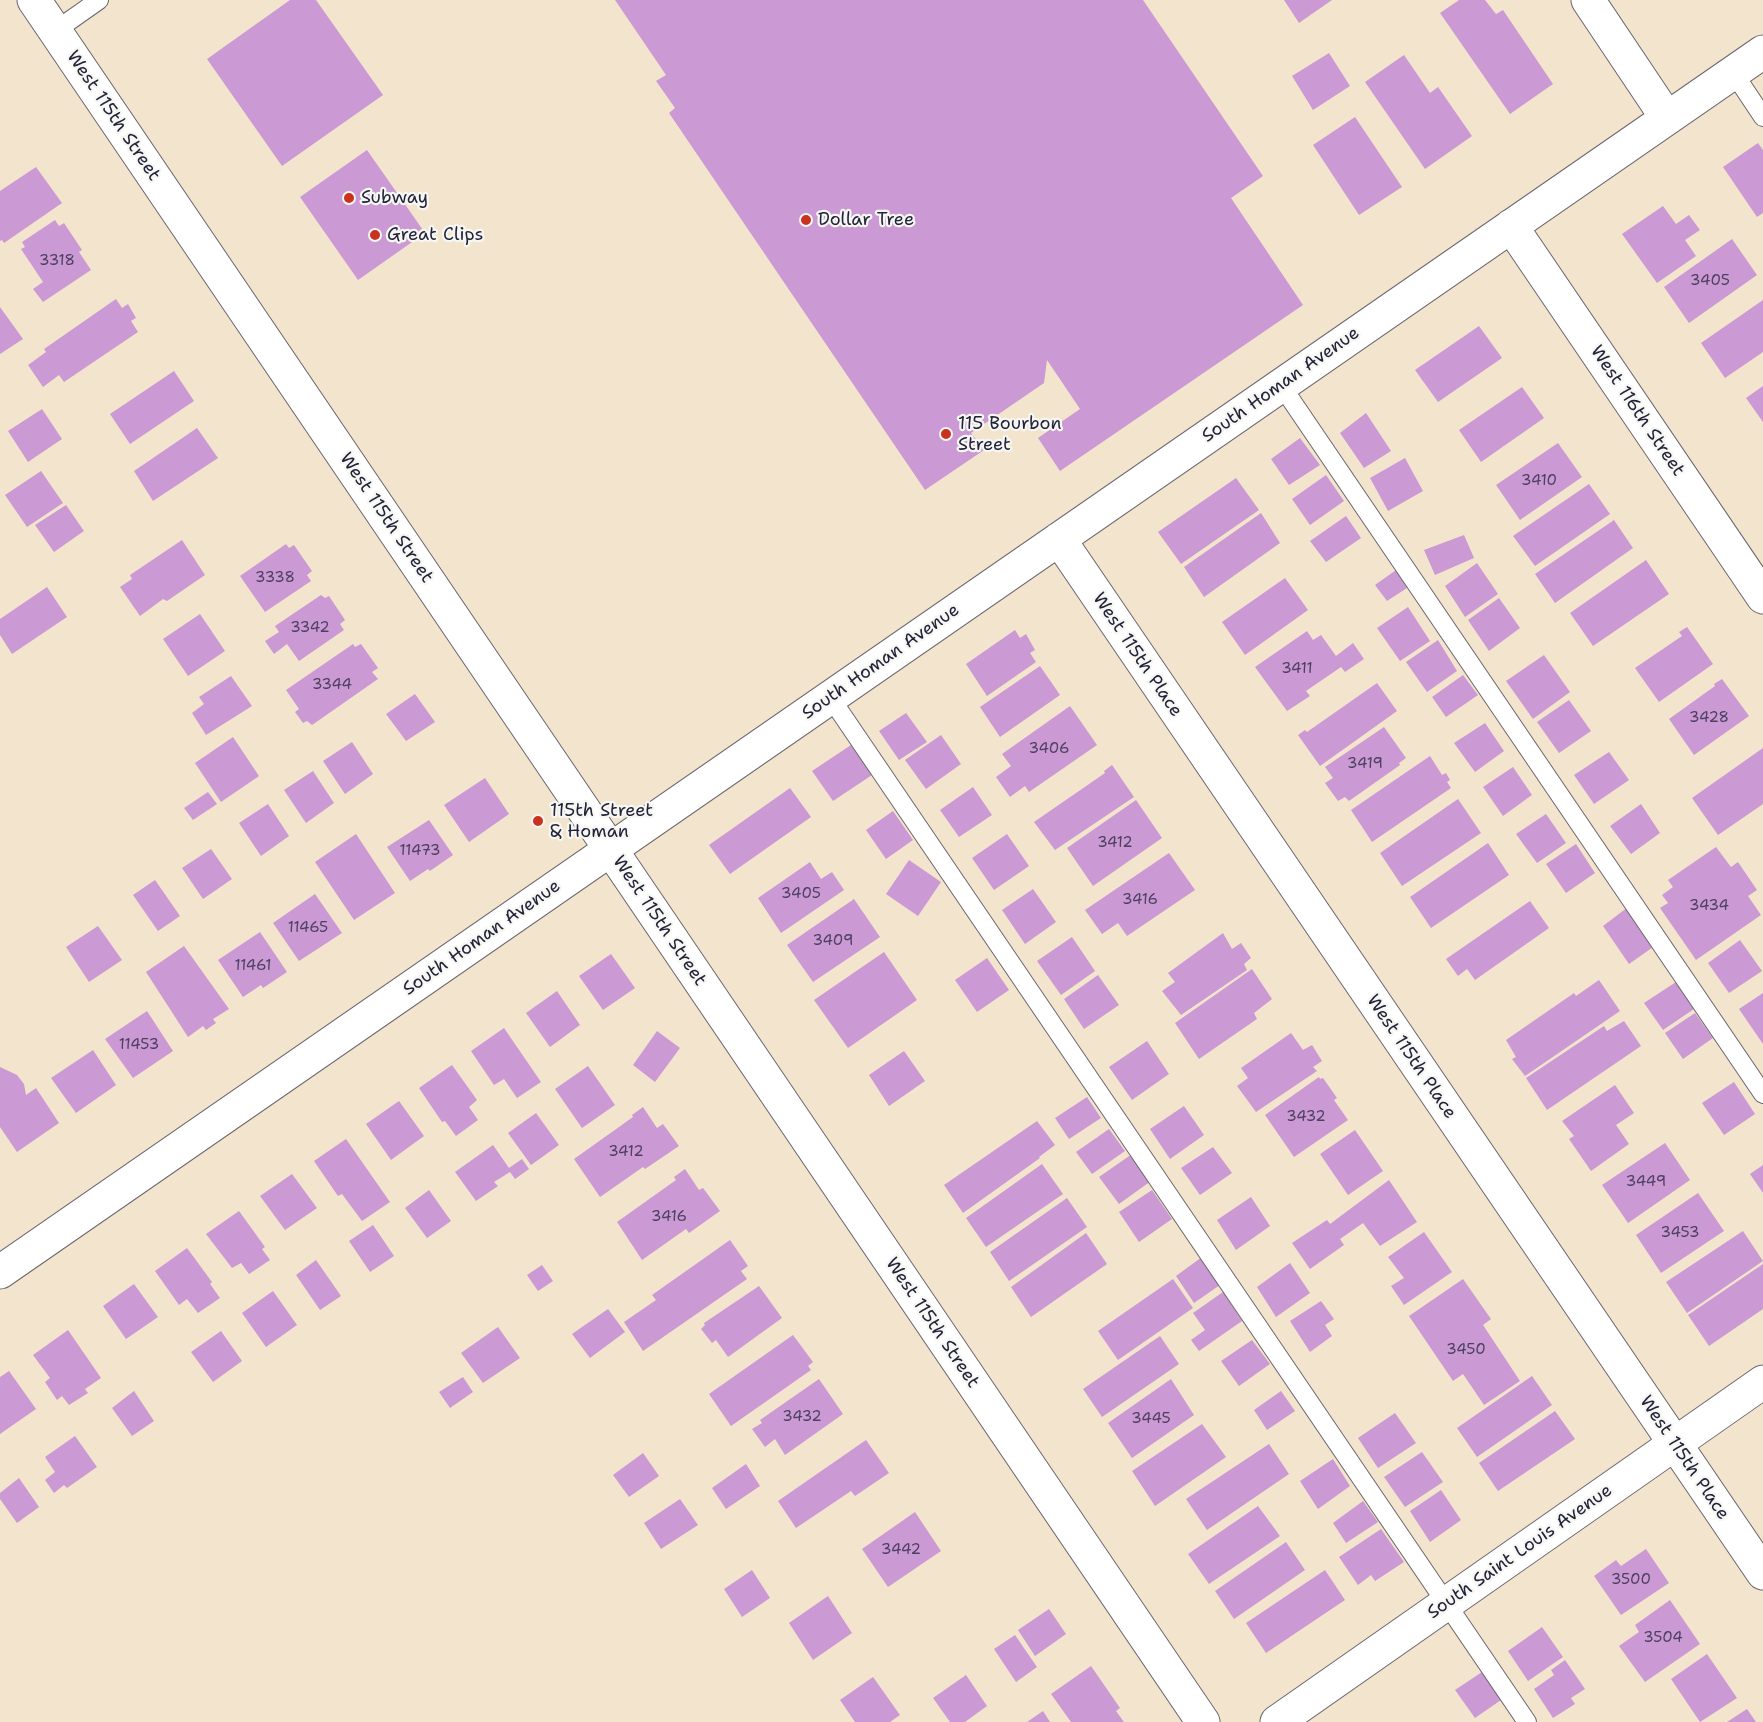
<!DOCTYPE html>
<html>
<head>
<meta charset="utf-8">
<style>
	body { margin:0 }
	canvas { display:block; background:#f3e4ce }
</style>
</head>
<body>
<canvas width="1763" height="1722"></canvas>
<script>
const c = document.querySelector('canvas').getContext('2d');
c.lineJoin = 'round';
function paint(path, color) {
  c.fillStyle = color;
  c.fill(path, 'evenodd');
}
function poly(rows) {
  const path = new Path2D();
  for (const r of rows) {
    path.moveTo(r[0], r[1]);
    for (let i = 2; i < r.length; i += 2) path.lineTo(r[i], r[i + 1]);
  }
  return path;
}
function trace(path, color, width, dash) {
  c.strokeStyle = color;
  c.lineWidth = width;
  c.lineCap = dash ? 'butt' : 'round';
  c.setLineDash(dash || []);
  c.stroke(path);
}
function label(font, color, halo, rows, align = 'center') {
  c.font = font + ' "Shantell Sans",sans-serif';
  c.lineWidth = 4.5;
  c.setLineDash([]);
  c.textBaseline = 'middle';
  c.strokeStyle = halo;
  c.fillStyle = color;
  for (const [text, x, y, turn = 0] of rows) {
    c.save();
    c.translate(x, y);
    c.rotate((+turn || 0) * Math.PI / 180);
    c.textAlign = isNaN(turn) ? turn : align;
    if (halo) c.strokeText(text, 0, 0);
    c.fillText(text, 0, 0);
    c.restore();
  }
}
const building = poly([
	[290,0,316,0,383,95,282,166,207,59],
	[615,0,1143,0,1263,176,1231,198,1303,305,1060,471,1038,438,1080,409,1047,360,1044,383,971,433,984,450,925,490,669,113,675,108,656,81,666,75],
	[1284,0,1332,0,1299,23],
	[1459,0,1485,0,1496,14,1503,10,1553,84,1510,114,1440,13],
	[1329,53,1350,86,1313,110,1292,76],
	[1404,55,1430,93,1438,87,1472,136,1425,169,1365,82],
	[1355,117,1402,187,1359,215,1313,145],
	[1758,143,1763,150,1763,213,1757,217,1723,167],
	[367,150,425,233,358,280,300,197],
	[36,167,62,203,4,243,2,240,0,241,0,191],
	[1663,206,1676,224,1689,215,1700,230,1685,240,1696,256,1657,283,1622,234],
	[55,220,59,226,64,223,82,250,79,252,91,270,43,302,33,289,43,282,21,249,25,247,22,242],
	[1732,239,1757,275,1689,323,1664,287],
	[116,299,122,308,128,304,136,318,131,321,138,332,64,382,59,375,43,387,28,365,46,352,44,349],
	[1763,300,1763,352,1725,378,1701,343],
	[0,307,23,339,0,354],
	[1479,326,1502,358,1438,402,1415,370],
	[174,371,194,401,130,444,110,414],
	[1763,386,1763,422,1746,398],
	[1522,387,1544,418,1481,462,1459,430],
	[42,409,62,439,28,462,8,431],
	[1366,413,1391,451,1364,468,1340,433],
	[197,428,218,458,153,501,134,471],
	[1300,438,1320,465,1289,485,1271,459],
	[1558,443,1582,477,1520,520,1496,485],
	[1405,458,1423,491,1388,511,1370,478],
	[41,471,63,503,27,527,5,495],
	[1326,475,1344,501,1310,525,1292,499],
	[1236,478,1259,510,1181,564,1158,532],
	[1589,484,1610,514,1535,566,1513,536],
	[66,505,84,531,54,552,35,525],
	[1261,513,1280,543,1204,597,1184,567],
	[1346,516,1361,538,1326,562,1310,541],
	[1614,520,1633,548,1555,603,1535,574],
	[1464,535,1474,558,1435,575,1424,550],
	[182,540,205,575,167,601,163,599,140,616,120,587,132,579,130,575],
	[286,544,289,548,294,545,312,571,307,575,311,581,265,612,240,576],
	[1646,560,1669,594,1593,646,1570,613],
	[1477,563,1498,594,1465,617,1445,586],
	[1396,570,1407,588,1387,601,1375,585],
	[1285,578,1308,610,1245,655,1222,622],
	[47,587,67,617,12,654,0,635,0,619],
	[321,595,325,598,329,596,345,620,340,624,344,630,299,661,287,644,274,654,265,641,279,632,275,626],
	[1499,598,1520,628,1489,651,1468,620],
	[1408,607,1430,641,1400,661,1377,628],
	[200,614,225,651,188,676,163,639],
	[1687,627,1713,664,1659,702,1635,668,1682,636,1679,632],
	[1015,630,1020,638,1026,634,1035,650,1030,653,1036,662,987,696,966,664],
	[1307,631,1313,640,1321,635,1336,656,1353,643,1364,659,1345,672,1341,667,1306,691,1310,696,1287,711,1255,667],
	[1438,640,1457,671,1427,692,1406,662],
	[353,644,355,647,361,644,378,668,372,672,378,679,312,725,307,721,303,723,295,712,299,709,286,690],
	[1544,655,1570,692,1533,719,1506,681],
	[1040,666,1060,695,1000,737,980,707],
	[1463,675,1478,695,1446,717,1432,697],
	[231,676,252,706,206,735,192,713,204,704,199,697],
	[1722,679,1749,716,1694,755,1669,719,1715,686,1714,684],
	[1377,683,1397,711,1320,766,1298,735,1305,730,1307,732],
	[415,694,435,722,406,741,386,714],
	[1569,700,1591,731,1559,753,1537,722],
	[1070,706,1097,745,1029,792,1025,786,1010,797,996,777,1011,766,1002,754],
	[906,713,927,742,899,760,879,731],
	[1485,723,1504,751,1475,772,1454,743],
	[1384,727,1406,758,1399,763,1400,765,1349,801,1345,797,1338,801,1325,783,1333,778,1325,767],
	[941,735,961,764,926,789,905,760],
	[233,737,259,776,221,802,195,763],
	[352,742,373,774,345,794,323,761],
	[851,745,872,775,833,801,812,771],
	[1763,748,1763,804,1718,835,1692,798],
	[1609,752,1629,780,1594,804,1574,775],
	[1430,756,1442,775,1446,773,1450,780,1447,782,1451,788,1372,842,1351,810],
	[1112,765,1134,797,1055,850,1034,822,1105,773,1104,771],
	[1513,767,1532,795,1503,816,1483,787],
	[313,771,334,803,306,823,284,790],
	[485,778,509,814,469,842,444,805],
	[973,787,992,815,959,837,940,810],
	[790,788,811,817,730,874,709,845],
	[208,792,217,804,193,820,184,808],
	[1458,799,1481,833,1402,886,1380,853],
	[1136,800,1162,838,1093,886,1067,848],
	[268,804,289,836,261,856,239,823],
	[1641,804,1660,833,1631,854,1610,826],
	[893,811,913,840,886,859,866,830],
	[1546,814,1566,843,1537,863,1516,834],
	[429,820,453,855,430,871,428,869,410,881,387,847],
	[356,834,395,893,354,920,315,862],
	[1007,834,1029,866,994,890,972,858],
	[1488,843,1509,875,1431,928,1410,897],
	[1576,844,1595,873,1566,893,1546,864],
	[1716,847,1731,867,1738,862,1757,890,1748,896,1761,915,1696,960,1660,908,1668,903,1662,895,1673,887,1668,880],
	[211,849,232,879,203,899,182,868],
	[1169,853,1195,890,1127,936,1118,923,1102,934,1085,910],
	[909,860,941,882,918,916,886,894],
	[810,862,821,879,832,872,844,890,781,933,758,898],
	[155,880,180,916,158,931,133,895],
	[1033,889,1056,922,1025,944,1002,910],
	[315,894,342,933,299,961,273,923],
	[854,899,880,937,813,982,787,945],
	[1530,901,1549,928,1475,980,1467,969,1458,976,1446,959],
	[1628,907,1656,945,1629,964,1603,926],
	[98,926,122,960,89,982,66,947],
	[260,932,287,972,263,988,261,985,243,997,218,960],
	[1223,933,1232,949,1241,943,1251,958,1244,964,1247,970,1181,1015,1162,991,1175,982,1168,973],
	[1072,937,1095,971,1061,995,1037,961],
	[1740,940,1762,971,1729,993,1708,963],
	[184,946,229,1009,213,1019,216,1023,206,1030,203,1026,188,1037,146,972],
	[884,952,917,1000,848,1048,814,1000],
	[611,954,635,988,603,1010,579,976],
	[987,958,1009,990,977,1012,955,980],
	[1252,969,1272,999,1254,1013,1257,1019,1199,1059,1175,1023],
	[1098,975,1119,1005,1084,1029,1064,999],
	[1599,980,1620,1011,1525,1076,1512,1059,1516,1057,1506,1040,1574,993,1576,996],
	[1676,982,1694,1009,1663,1030,1644,1003],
	[557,991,580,1025,550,1047,526,1013],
	[1763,993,1763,1044,1739,1009],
	[147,1011,173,1051,133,1078,105,1039],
	[1695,1013,1713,1038,1683,1059,1665,1033],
	[1624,1021,1641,1046,1547,1110,1526,1078,1604,1026,1607,1031],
	[504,1028,541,1082,517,1098,504,1079,494,1085,471,1051],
	[657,1031,680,1048,655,1082,633,1065],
	[1291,1033,1303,1050,1312,1045,1322,1061,1313,1067,1317,1071,1256,1112,1237,1086,1248,1078,1241,1068],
	[1147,1041,1169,1074,1132,1100,1109,1067],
	[93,1050,116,1085,76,1113,51,1078],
	[904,1051,925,1081,889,1106,869,1075],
	[452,1065,477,1100,469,1107,478,1120,456,1136,445,1121,442,1122,419,1088],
	[588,1066,615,1105,582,1128,555,1089],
	[0,1067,17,1075,24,1084,26,1095,36,1088,59,1123,17,1152,0,1127],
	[1319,1077,1320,1079,1323,1078,1337,1098,1334,1100,1348,1120,1294,1157,1265,1115],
	[1734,1082,1755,1114,1724,1135,1702,1103],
	[1615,1085,1634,1113,1616,1125,1629,1144,1591,1171,1569,1139,1574,1136,1562,1121],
	[1087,1097,1101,1118,1069,1139,1055,1118],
	[399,1101,424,1136,391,1160,366,1124],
	[1184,1106,1204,1135,1170,1159,1150,1129],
	[643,1107,657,1128,663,1124,679,1146,645,1169,643,1167,600,1197,574,1159,633,1117,632,1115],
	[536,1113,559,1145,531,1165,508,1133],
	[1037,1121,1055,1145,1039,1157,1040,1158,963,1213,944,1185],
	[1109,1129,1125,1151,1092,1174,1076,1152],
	[1355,1130,1383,1171,1348,1195,1320,1154],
	[346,1139,390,1202,362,1221,342,1194,338,1196,314,1161],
	[1665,1143,1690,1180,1628,1223,1602,1185],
	[493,1145,509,1168,522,1159,529,1169,515,1179,510,1172,494,1182,498,1186,476,1201,455,1172],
	[1213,1147,1232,1173,1200,1195,1181,1168],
	[1132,1154,1151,1181,1119,1204,1099,1177],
	[1042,1164,1063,1194,986,1247,966,1218],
	[1763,1165,1763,1193,1750,1174],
	[685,1169,699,1190,703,1188,720,1211,689,1233,686,1229,642,1260,617,1222,676,1180,674,1177],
	[292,1174,317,1208,285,1230,260,1196],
	[1389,1180,1417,1222,1380,1246,1363,1223,1340,1239,1344,1245,1310,1269,1292,1243,1327,1220,1330,1224],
	[429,1190,451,1221,427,1238,405,1208],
	[1152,1190,1172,1219,1139,1242,1119,1212],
	[1698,1193,1724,1231,1661,1273,1636,1235],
	[1251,1197,1270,1226,1236,1250,1217,1220],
	[1067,1198,1087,1227,1009,1281,990,1252],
	[239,1211,265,1247,262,1249,270,1260,249,1274,241,1263,232,1268,206,1234],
	[373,1225,394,1256,370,1272,349,1241],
	[1743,1231,1763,1261,1687,1313,1666,1282],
	[1424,1232,1452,1272,1404,1305,1391,1286,1404,1278,1388,1257],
	[1086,1233,1107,1264,1031,1317,1011,1287],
	[730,1240,748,1266,741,1271,747,1279,643,1351,624,1322,656,1300,652,1295],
	[187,1248,212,1282,210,1284,220,1298,198,1313,187,1299,179,1305,155,1271],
	[1202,1257,1220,1285,1194,1303,1176,1276],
	[316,1260,341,1296,320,1310,296,1275],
	[1290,1263,1310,1293,1276,1317,1257,1287],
	[1763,1264,1763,1309,1709,1346,1688,1315],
	[542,1265,553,1281,538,1291,527,1275],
	[1173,1279,1193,1308,1118,1360,1098,1331],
	[1463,1279,1491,1319,1483,1325,1520,1381,1484,1405,1463,1374,1453,1381,1409,1316],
	[134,1284,158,1317,126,1339,103,1306],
	[759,1286,782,1318,728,1357,716,1340,712,1343,701,1329,705,1325,704,1323],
	[273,1291,297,1325,266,1347,242,1313],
	[1223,1292,1242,1321,1199,1351,1191,1340,1205,1330,1193,1313],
	[1321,1301,1334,1319,1325,1325,1332,1336,1310,1352,1290,1321],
	[608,1309,625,1332,590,1358,572,1334],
	[498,1327,520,1358,483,1383,461,1353],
	[68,1330,101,1378,85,1389,88,1393,69,1405,62,1396,57,1400,45,1382,50,1378,33,1355],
	[221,1331,242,1361,213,1382,191,1352],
	[793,1335,813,1362,808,1366,811,1370,731,1426,709,1394],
	[1160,1336,1179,1364,1102,1417,1083,1389],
	[1252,1340,1270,1364,1239,1386,1221,1361],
	[9,1371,36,1409,0,1434,0,1377],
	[1532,1376,1552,1405,1477,1457,1457,1428],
	[463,1377,473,1392,450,1408,439,1392],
	[819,1379,843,1414,785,1455,775,1439,765,1447,752,1429,762,1423,760,1420],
	[1171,1379,1194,1415,1132,1458,1108,1423],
	[134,1391,154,1421,132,1436,112,1408],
	[1281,1391,1295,1411,1267,1430,1254,1410],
	[1555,1411,1575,1439,1498,1491,1479,1463],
	[1395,1413,1416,1443,1378,1468,1358,1438],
	[1202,1424,1226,1457,1155,1506,1132,1471],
	[75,1436,97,1467,67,1488,64,1485,54,1493,45,1480,55,1472,45,1457],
	[866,1440,889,1473,855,1496,851,1491,796,1528,778,1501],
	[1269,1444,1289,1474,1207,1530,1186,1499],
	[1422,1452,1443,1482,1405,1507,1384,1477],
	[643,1453,659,1476,629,1497,613,1475],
	[1333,1459,1350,1486,1318,1509,1300,1481],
	[746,1464,760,1486,726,1509,712,1488],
	[19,1478,39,1507,17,1523,0,1499,0,1493],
	[1441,1490,1461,1520,1430,1542,1410,1511],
	[680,1499,698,1525,661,1549,644,1523],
	[1363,1501,1378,1522,1346,1543,1333,1523],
	[1258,1506,1280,1536,1209,1584,1188,1554],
	[915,1512,941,1551,888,1587,862,1549],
	[1381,1529,1404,1562,1375,1581,1371,1575,1358,1585,1339,1557],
	[1286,1542,1305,1570,1234,1619,1215,1591],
	[1646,1549,1669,1583,1621,1615,1594,1576,1616,1560,1621,1566],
	[752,1570,770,1598,742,1617,724,1589],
	[1325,1570,1345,1600,1266,1653,1246,1623],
	[828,1596,852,1633,813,1660,789,1623],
	[1670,1600,1700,1644,1645,1682,1619,1646,1639,1632,1635,1625],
	[1049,1609,1066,1634,1035,1656,1018,1630],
	[1542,1627,1563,1657,1528,1681,1508,1651],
	[1015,1635,1037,1667,1016,1682,994,1649],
	[1707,1654,1737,1698,1700,1722,1671,1679],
	[1565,1660,1585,1689,1571,1698,1575,1704,1553,1718,1534,1689,1554,1675,1551,1670],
	[1091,1666,1120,1708,1116,1711,1124,1722,1071,1722,1051,1694],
	[1482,1672,1501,1700,1475,1718,1455,1690],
	[966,1675,987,1706,965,1722,950,1722,933,1698],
	[873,1677,900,1715,890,1722,855,1722,840,1700],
	[1747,1709,1756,1722,1727,1722],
	[1043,1711,1050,1722,1027,1722]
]);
const lane = poly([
	[55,31,99,0],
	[1733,72,1763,117],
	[1281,385,1763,1094],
	[830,697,1527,1722]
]);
const street = poly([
	[1588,0,1667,118],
	[1511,226,1763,597],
	[1059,539,1763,1573],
	[0,1272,1763,52],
	[1277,1722,1763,1382]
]);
const secondary = poly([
	[34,0,1203,1722]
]);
const markers = [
	[349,198,6,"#c8321e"],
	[806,220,6,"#c8321e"],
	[375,235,6,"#c8321e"],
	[946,434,6,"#c8321e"],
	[538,821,6,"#c8321e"]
];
const numberNames = [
	["3318",57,261],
	["3405",1710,281],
	["3410",1539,481],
	["3338",275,578],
	["3342",310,628],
	["3411",1297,669],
	["3344",332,685],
	["3428",1709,718],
	["3406",1049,749],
	["3419",1365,764],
	["3412",1115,843],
	["11473",420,851],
	["3405",801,894],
	["3416",1140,900],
	["3434",1709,906],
	["11465",308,928],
	["3409",833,941],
	["11461",253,966],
	["11453",139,1045],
	["3432",1306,1117],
	["3412",626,1152],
	["3449",1646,1182],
	["3416",669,1217],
	["3453",1680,1233],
	["3450",1466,1350],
	["3432",802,1417],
	["3445",1151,1419],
	["3442",901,1550],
	["3500",1631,1580],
	["3504",1663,1638]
];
const streetNames = [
	["West 115th Street",113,116,56],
	["South Homan Avenue",1281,385,-35],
	["West 116th Street",1637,411,56],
	["West 115th Street",386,518,56],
	["West 115th Place",1137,655,56],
	["South Homan Avenue",881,662,-35],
	["West 115th Street",659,921,56],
	["South Homan Avenue",482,938,-35],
	["West 115th Place",1411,1057,56],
	["West 115th Street",932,1323,56],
	["West 115th Place",1684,1458,56],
	["South Saint Louis Avenue",1520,1552,-35]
];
const poiNames = [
	["Subway",361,198],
	["Dollar Tree",818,220],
	["Great Clips",387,235],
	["115 Bourbon",958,424],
	["Street",958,445],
	["115th Street",550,811],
	["& Homan",550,832]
];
paint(building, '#cb99d3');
trace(lane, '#6b666e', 20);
trace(street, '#6b666e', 35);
trace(secondary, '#6b666e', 35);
trace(lane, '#fff', 18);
trace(street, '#fff', 33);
trace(secondary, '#fff', 33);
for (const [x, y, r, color] of markers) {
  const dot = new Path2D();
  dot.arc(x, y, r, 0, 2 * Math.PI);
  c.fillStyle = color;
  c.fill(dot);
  trace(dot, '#f6f6f2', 2);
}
label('15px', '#4c4061', null, numberNames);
label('18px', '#22223b', '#f6f6f2', streetNames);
label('18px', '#22223b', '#f6f6f2', poiNames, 'left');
</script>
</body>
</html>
